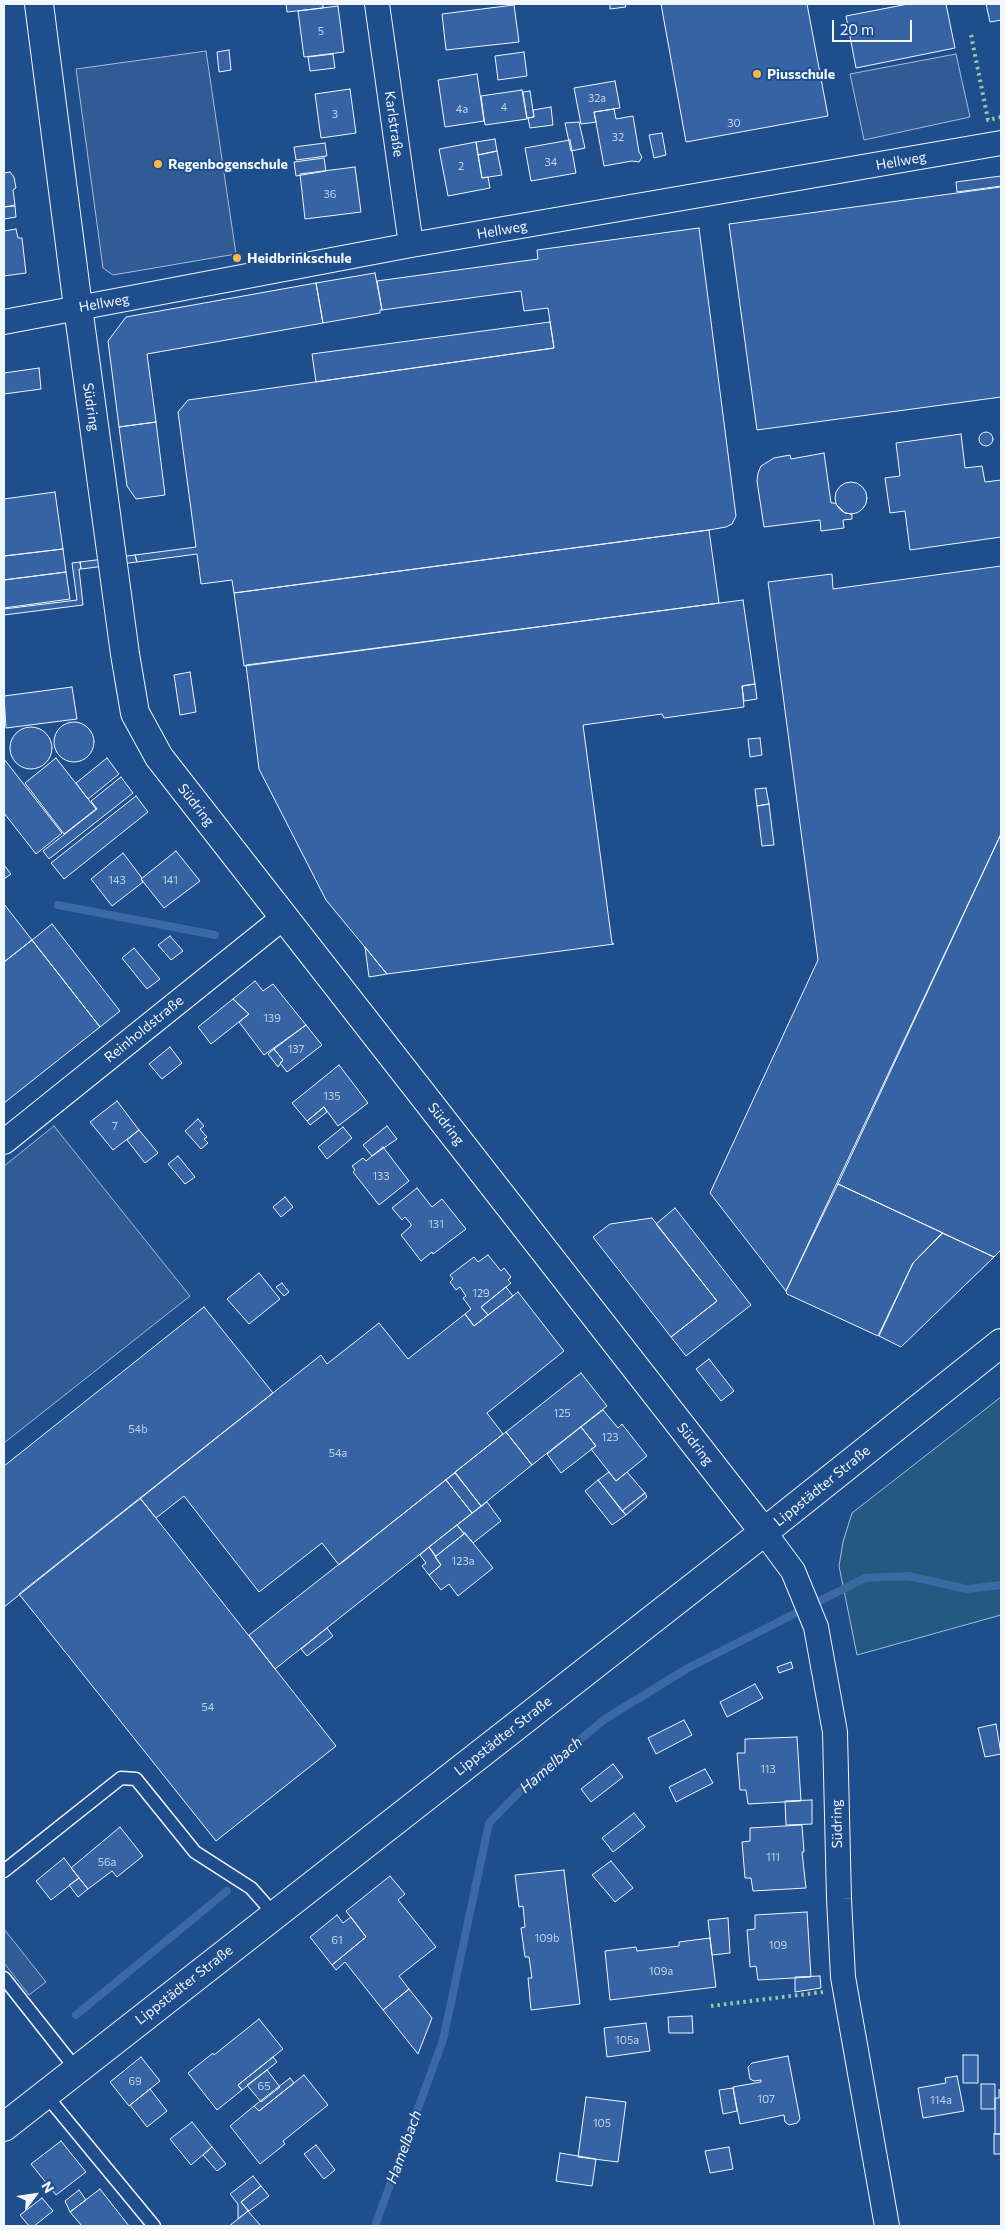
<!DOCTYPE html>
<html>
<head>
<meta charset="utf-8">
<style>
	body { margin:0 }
	#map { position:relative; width:1005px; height:2230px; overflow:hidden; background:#1f4e8c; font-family:Commissioner,sans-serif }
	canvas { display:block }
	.frame { position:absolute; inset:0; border:5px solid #f2f6ff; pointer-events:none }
	.north { position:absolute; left:10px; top:2170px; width:50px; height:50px; -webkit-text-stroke:4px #1f4e8c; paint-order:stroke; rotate:59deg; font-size:14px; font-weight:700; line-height:20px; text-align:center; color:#f2f6ff }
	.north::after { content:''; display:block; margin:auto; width:18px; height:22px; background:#f2f6ff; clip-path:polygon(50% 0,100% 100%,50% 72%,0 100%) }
	.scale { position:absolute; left:832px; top:20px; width:80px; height:22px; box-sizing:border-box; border:2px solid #f2f6ff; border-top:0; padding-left:6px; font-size:15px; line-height:18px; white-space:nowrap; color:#f2f6ff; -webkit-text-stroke:4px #1f4e8c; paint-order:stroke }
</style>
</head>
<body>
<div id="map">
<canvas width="1005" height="2230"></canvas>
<div class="frame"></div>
<div class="north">N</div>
<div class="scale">20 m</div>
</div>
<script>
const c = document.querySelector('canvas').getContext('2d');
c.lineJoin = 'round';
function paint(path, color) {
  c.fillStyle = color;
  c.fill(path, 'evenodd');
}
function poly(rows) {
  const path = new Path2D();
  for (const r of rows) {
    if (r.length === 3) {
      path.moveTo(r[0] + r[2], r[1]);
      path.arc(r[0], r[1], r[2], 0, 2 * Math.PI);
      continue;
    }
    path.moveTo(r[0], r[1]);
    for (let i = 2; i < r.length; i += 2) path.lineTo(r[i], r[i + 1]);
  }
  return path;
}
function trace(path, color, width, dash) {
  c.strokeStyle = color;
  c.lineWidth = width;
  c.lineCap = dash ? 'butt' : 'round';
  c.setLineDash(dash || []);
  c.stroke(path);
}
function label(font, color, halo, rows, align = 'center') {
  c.font = font + ' Commissioner,sans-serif';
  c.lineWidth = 4;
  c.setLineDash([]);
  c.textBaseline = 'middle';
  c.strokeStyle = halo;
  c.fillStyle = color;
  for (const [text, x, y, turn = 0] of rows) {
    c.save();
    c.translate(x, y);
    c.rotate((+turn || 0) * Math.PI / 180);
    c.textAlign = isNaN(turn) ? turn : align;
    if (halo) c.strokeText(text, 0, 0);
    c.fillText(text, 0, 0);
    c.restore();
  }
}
const green = poly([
	[1001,1397,1001,1615,857,1655,839,1566,843,1542,852,1513,1001,1397]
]);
const parking = poly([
	[206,51,236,254,113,275,103,268,76,69,206,51],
	[956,54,970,117,864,140,850,74,956,54],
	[54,1126,190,1296,4,1443,4,1166,54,1126],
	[4,1929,46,1982,29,1995,4,1963,4,1929]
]);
const stream = poly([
	[58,905,215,935],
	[76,2015,227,1891],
	[375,2226,443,2040,489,1823,530,1781,605,1719,688,1668,865,1578,908,1576,967,1589,1001,1585]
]);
const building = poly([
	[286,4,323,4,323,8,287,12,286,4],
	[610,4,625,4,626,7,610,9,610,4],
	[661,4,807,4,828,116,686,142,661,4],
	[908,4,946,4,955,48,856,68,846,16,908,4],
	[986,4,1001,4,1001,20,990,22,986,4],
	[514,5,519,42,446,50,442,14,514,5],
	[338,6,344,52,304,57,298,11,338,6],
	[229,50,231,70,219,72,217,52,229,50],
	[524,52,527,76,498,80,495,56,524,52],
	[333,54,335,68,310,71,308,57,333,54],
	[477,74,484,121,445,127,438,80,477,74],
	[615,81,620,108,594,112,596,122,581,124,574,88,615,81],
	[350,89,356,133,321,138,315,94,350,89],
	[522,90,527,119,485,125,481,96,522,90],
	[530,91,534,117,527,118,523,92,530,91],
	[551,107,553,125,530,128,528,118,534,117,533,110,551,107],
	[614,109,616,119,633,116,639,152,642,157,639,162,632,161,604,166,594,112,614,109],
	[579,122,585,148,571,151,565,123,579,122],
	[662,133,666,155,654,158,649,135,662,133],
	[495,139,497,151,478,155,476,142,495,139],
	[570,140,576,173,531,181,525,148,570,140],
	[476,142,482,178,488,177,490,188,448,196,439,149,476,142],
	[325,143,327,156,296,160,294,147,325,143],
	[497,151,502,175,482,178,478,155,497,151],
	[324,158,326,171,296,176,294,162,324,158],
	[355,167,361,212,305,219,300,174,355,167],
	[10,172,14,177,16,188,13,190,15,205,4,207,4,173,10,172],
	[1001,176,1001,186,957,192,956,182,1001,176],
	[1001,187,1001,397,757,430,729,224,1001,187],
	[15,206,16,217,4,219,4,207,15,206],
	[699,228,736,516,732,524,726,527,709,530,234,593,232,580,201,584,197,554,137,562,135,555,196,547,178,412,188,400,554,348,548,308,524,311,521,291,382,310,377,281,538,259,537,250,699,228],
	[16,229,18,238,22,238,26,273,4,276,4,231,16,229],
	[375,273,382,310,380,310,380,313,323,323,316,283,375,273],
	[316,283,323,323,147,354,156,422,119,427,108,341,126,317,316,283],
	[550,322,554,348,316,382,312,354,550,322],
	[39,368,41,389,4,394,4,373,39,368],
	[156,422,165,495,136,499,127,486,119,427,156,422],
	[986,439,7],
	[961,434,965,468,982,466,985,482,1001,480,1001,537,910,550,905,511,890,513,885,478,900,476,896,443,961,434],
	[824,453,831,503,835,503,845,513,852,514,852,519,843,520,844,528,821,531,820,520,764,527,757,481,758,473,761,466,774,458,790,455,791,459,824,453],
	[851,498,16],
	[55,492,63,549,4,556,4,499,55,492],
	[709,530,719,603,244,666,234,593,709,530],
	[63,549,66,572,4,580,4,556,63,549],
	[135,555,137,562,81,569,80,562,135,555],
	[80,562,81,569,79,569,83,605,4,615,4,609,77,600,72,563,80,562],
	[1001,566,1001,834,786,1291,710,1193,818,960,768,582,832,574,833,589,1001,566],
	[66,572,70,599,4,608,4,580,66,572],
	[743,600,755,684,742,686,744,707,664,718,662,714,583,725,612,943,614,944,387,974,326,900,259,769,246,665,743,600],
	[190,672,196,712,180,715,174,675,190,672],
	[755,684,757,699,744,701,742,686,755,684],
	[72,687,77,719,6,728,4,696,72,687],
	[74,742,20],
	[31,748,21],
	[760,738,762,755,750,757,748,739,760,738],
	[56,758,96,809,64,834,25,783,56,758],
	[107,758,119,774,88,799,76,783,107,758],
	[4,759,62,833,36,854,4,813,4,759],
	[121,777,133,793,49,859,43,851,97,809,91,801,121,777],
	[766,788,769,804,757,806,755,789,766,788],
	[136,796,148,812,64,879,51,863,136,796],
	[769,804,774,845,762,846,757,806,769,804],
	[1001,834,1001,1250,994,1257,838,1184,1001,834],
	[176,851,200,881,164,908,141,879,176,851],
	[123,853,142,878,141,879,143,882,112,906,91,879,123,853],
	[4,865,11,874,4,879,4,865],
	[4,904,32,940,4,962,4,904],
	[52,924,120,1011,100,1027,32,940,52,924],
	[170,936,183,951,171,960,158,945,170,936],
	[32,940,100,1027,4,1103,4,962,32,940],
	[365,947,387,974,369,977,365,947],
	[134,948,160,979,147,989,122,958,134,948],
	[255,981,263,991,273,984,306,1025,264,1055,239,1022,249,1014,233,999,255,981],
	[233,999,249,1014,211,1044,198,1027,233,999],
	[306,1025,322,1045,287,1072,280,1063,283,1060,274,1049,306,1025],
	[170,1047,182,1063,162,1079,149,1064,170,1047],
	[274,1049,283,1060,278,1067,268,1054,274,1049],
	[339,1065,368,1103,338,1126,324,1107,307,1121,292,1103,339,1065],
	[117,1101,139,1130,113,1150,90,1122,117,1101],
	[324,1107,327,1112,310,1125,307,1121,324,1107],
	[198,1119,204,1126,200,1129,207,1137,204,1139,208,1143,201,1149,185,1131,198,1119],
	[387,1126,397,1139,372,1156,363,1145,387,1126],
	[343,1127,352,1138,327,1159,318,1147,343,1127],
	[139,1130,158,1153,145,1163,127,1140,139,1130],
	[383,1147,409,1181,379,1205,353,1172,355,1170,352,1166,363,1158,366,1161,383,1147],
	[178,1156,195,1177,185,1184,168,1164,178,1156],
	[838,1184,943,1233,913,1263,878,1336,787,1294,786,1291,838,1184],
	[417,1188,432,1207,442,1199,466,1229,433,1254,432,1252,421,1261,401,1235,411,1226,411,1224,405,1217,402,1220,392,1208,417,1188],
	[285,1197,293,1207,281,1217,273,1207,285,1197],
	[675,1208,751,1305,686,1356,671,1337,717,1301,656,1224,675,1208],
	[652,1218,717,1301,671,1337,593,1237,610,1224,652,1218],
	[942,1233,994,1257,901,1347,879,1336,913,1263,942,1233],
	[488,1255,501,1271,504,1268,511,1277,508,1280,511,1283,481,1307,488,1315,474,1326,465,1314,471,1309,463,1298,466,1296,460,1287,456,1290,450,1282,453,1279,450,1275,474,1257,478,1262,488,1255],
	[259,1273,280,1299,249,1324,227,1299,259,1273],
	[282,1283,289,1292,284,1296,276,1287,282,1283],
	[506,1287,513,1296,488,1315,481,1307,506,1287],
	[518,1292,564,1351,487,1413,503,1434,339,1565,322,1543,259,1592,184,1496,156,1518,140,1498,321,1355,327,1364,379,1323,408,1359,465,1314,474,1326,518,1292],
	[204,1307,273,1393,4,1607,4,1466,204,1307],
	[709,1359,734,1391,721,1401,696,1369,709,1359],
	[581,1373,607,1406,532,1465,506,1432,581,1373],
	[603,1410,618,1428,622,1424,647,1456,616,1481,591,1449,596,1446,581,1427,603,1410],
	[581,1427,596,1446,561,1473,547,1454,581,1427],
	[506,1432,532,1465,481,1506,455,1472,506,1432],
	[609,1472,616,1481,627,1472,645,1493,622,1511,598,1480,609,1472],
	[455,1473,481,1506,472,1513,446,1480,455,1473],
	[446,1480,472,1513,275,1669,249,1635,446,1480],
	[598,1480,626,1515,612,1525,585,1491,598,1480],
	[645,1493,647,1497,626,1515,622,1511,645,1493],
	[140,1498,336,1746,216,1841,19,1594,140,1498],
	[487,1502,501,1521,473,1543,457,1525,487,1502],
	[457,1525,464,1534,436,1556,429,1547,457,1525],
	[465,1533,493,1568,458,1596,449,1584,441,1590,429,1575,441,1565,435,1557,465,1533],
	[429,1547,441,1565,429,1575,422,1566,426,1563,420,1555,429,1547],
	[327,1628,333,1636,307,1656,301,1649,327,1628],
	[791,1662,793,1668,779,1673,777,1667,791,1662],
	[755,1684,763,1698,727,1717,720,1702,755,1684],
	[684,1720,692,1735,656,1754,648,1738,684,1720],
	[996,1724,1001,1754,985,1757,978,1728,996,1724],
	[797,1737,801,1801,748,1804,746,1790,740,1790,737,1753,745,1753,745,1739,797,1737],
	[613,1764,623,1777,591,1802,581,1789,613,1764],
	[705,1769,713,1783,676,1802,669,1787,705,1769],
	[812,1800,812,1824,786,1825,785,1801,812,1800],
	[634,1813,645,1827,613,1852,602,1838,634,1813],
	[802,1825,804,1852,802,1852,806,1888,753,1891,751,1878,745,1878,742,1842,750,1841,750,1828,802,1825],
	[120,1827,143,1856,117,1877,112,1871,88,1889,71,1868,120,1827],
	[64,1858,79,1878,51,1900,36,1881,64,1858],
	[611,1861,633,1888,615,1902,592,1875,611,1861],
	[564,1870,580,2004,531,2010,528,1978,532,1978,529,1957,525,1957,521,1928,525,1927,523,1906,519,1907,515,1875,564,1870],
	[390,1876,405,1894,398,1900,436,1947,399,1976,409,1989,383,2010,345,1962,336,1970,332,1965,366,1937,346,1911,390,1876],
	[79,1878,88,1889,78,1897,69,1885,79,1878],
	[807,1912,811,1977,758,1980,756,1966,750,1967,747,1930,755,1929,755,1915,807,1912],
	[337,1915,343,1923,351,1917,366,1937,332,1965,310,1937,337,1915],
	[728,1918,730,1953,712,1955,708,1920,728,1918],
	[710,1938,716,1987,610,2000,605,1951,636,1947,637,1951,679,1946,679,1942,710,1938],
	[820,1976,821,1988,795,1992,795,1977,820,1976],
	[409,1989,432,2018,418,2054,383,2010,409,1989],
	[692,2016,693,2033,669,2033,668,2017,692,2016],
	[259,2019,283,2049,238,2085,242,2090,217,2110,188,2073,213,2053,214,2055,259,2019],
	[646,2023,650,2051,607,2057,604,2028,646,2023],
	[963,2055,978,2055,978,2083,963,2083,963,2055],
	[788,2056,800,2119,797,2123,789,2125,785,2122,784,2115,740,2124,733,2087,761,2082,761,2080,754,2081,750,2079,748,2067,752,2063,788,2056],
	[141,2057,160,2081,129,2106,110,2082,141,2057],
	[273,2057,277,2062,242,2090,238,2085,273,2057],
	[267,2070,280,2087,261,2102,247,2085,267,2070],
	[304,2075,328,2105,283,2141,285,2144,260,2164,230,2126,254,2106,259,2111,304,2075],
	[957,2076,964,2111,923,2118,918,2088,946,2083,945,2078,957,2076],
	[290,2078,294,2083,259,2111,254,2106,290,2078],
	[981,2084,995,2084,995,2109,981,2109,981,2084],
	[733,2088,737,2111,723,2114,719,2090,733,2088],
	[150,2089,167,2111,147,2127,130,2105,150,2089],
	[999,2090,1001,2090,1001,2134,995,2134,995,2098,999,2098,999,2090],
	[586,2097,626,2102,618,2162,578,2157,586,2097],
	[192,2122,212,2147,191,2165,170,2139,192,2122],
	[994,2134,1001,2134,1001,2154,994,2154,994,2134],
	[61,2141,86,2172,56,2195,31,2164,61,2141],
	[316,2145,335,2170,324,2179,304,2154,316,2145],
	[212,2147,226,2164,217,2171,203,2155,212,2147],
	[729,2147,733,2169,710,2173,705,2151,729,2147],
	[560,2153,596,2159,592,2186,556,2181,560,2153],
	[253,2176,261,2186,241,2202,248,2211,238,2219,238,2204,230,2194,253,2176],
	[261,2186,269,2196,249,2211,241,2202,261,2186],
	[100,2189,129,2226,82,2226,70,2212,100,2189],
	[79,2190,86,2200,70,2212,65,2201,79,2190],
	[42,2198,53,2211,34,2226,29,2226,20,2215,42,2198],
	[248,2211,261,2226,229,2226,238,2219,248,2211]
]);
const service = poly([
	[4,1871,121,1778,136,1779,195,1852,251,1888,274,1914],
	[4,1978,76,2069],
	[45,2094,154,2226]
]);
const minor = poly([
	[377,4,411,245],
	[4,322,411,245,1001,143],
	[4,1142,284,917],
	[764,1532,793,1571,816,1627,835,1732,839,1899,843,1977,887,2226]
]);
const tertiary = poly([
	[4,2127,764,1532,1001,1343]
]);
const secondary = poly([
	[39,4,78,307,125,654,135,713,159,757,764,1532]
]);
const hedge = poly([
	[971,35,988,120,1001,117],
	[711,2006,823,1992]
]);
const markers = [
	[757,74,5,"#ffb74d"],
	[158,164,5,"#ffb74d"],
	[237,258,5,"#ffb74d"]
];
const numberNames = [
	["5",321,31],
	["32a",597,98],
	["4",504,107],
	["4a",462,109],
	["3",335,114],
	["30",734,123],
	["32",618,137],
	["34",551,162],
	["2",461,166],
	["36",330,194],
	["143",117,880],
	["141",170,880],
	["139",272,1018],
	["137",296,1049],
	["135",332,1096],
	["7",115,1126],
	["133",381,1176],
	["131",436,1224],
	["129",481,1293],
	["125",562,1413],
	["54b",138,1429],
	["123",610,1437],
	["54a",338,1453],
	["123a",463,1561],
	["54",208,1707],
	["113",768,1769],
	["111",773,1857],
	["56a",107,1862],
	["109b",547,1938],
	["61",337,1940],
	["109",778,1945],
	["109a",661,1971],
	["105a",627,2040],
	["69",135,2081],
	["65",264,2086],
	["107",766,2099],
	["114a",941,2100],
	["105",602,2123]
];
const poiNames = [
	["Piusschule",767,74],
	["Regenbogenschule",168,164],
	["Heidbrinkschule",247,258]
];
const streetNames = [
	["Karlstraße",394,124,82],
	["Hellweg",901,161,-10],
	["Hellweg",502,230,-10],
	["Hellweg",104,303,-10],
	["Südring",91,407,82],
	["Südring",196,805,52],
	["Reinholdstraße",144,1029,-39],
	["Südring",446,1124,52],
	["Südring",695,1444,52],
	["Lippstädter Straße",822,1486,-39],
	["Lippstädter Straße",503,1736,-38],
	["Südring",837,1824,-91],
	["Lippstädter Straße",184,1985,-38]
];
const waterNames = [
	["Hamelbach",551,1765,-41],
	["Hamelbach",404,2147,-70]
];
paint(green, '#245a82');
trace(green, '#a8bbd7', 1);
paint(parking, '#305b95');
trace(parking, '#a8bbd7', 1);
trace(stream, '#3b69a3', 8);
paint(building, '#3563a3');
trace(building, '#f2f6ff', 1);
trace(service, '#f2f6ff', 15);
trace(minor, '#f2f6ff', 26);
trace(tertiary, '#f2f6ff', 30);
trace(secondary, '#f2f6ff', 30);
trace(service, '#1f4e8c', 12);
trace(minor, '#1f4e8c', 24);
trace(tertiary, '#1f4e8c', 28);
trace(secondary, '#1f4e8c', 28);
trace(hedge, '#97c8a6', 4, [2.5, 4]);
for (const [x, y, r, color] of markers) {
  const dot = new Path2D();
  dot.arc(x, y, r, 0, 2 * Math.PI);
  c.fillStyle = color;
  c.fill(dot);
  trace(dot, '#1f4e8c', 2);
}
label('11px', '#c3d1e8', null, numberNames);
label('bold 14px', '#f2f6ff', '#1f4e8c', poiNames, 'left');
label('14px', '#f2f6ff', '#1f4e8c', streetNames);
label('italic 15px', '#f2f6ff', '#1f4e8c', waterNames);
</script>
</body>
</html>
